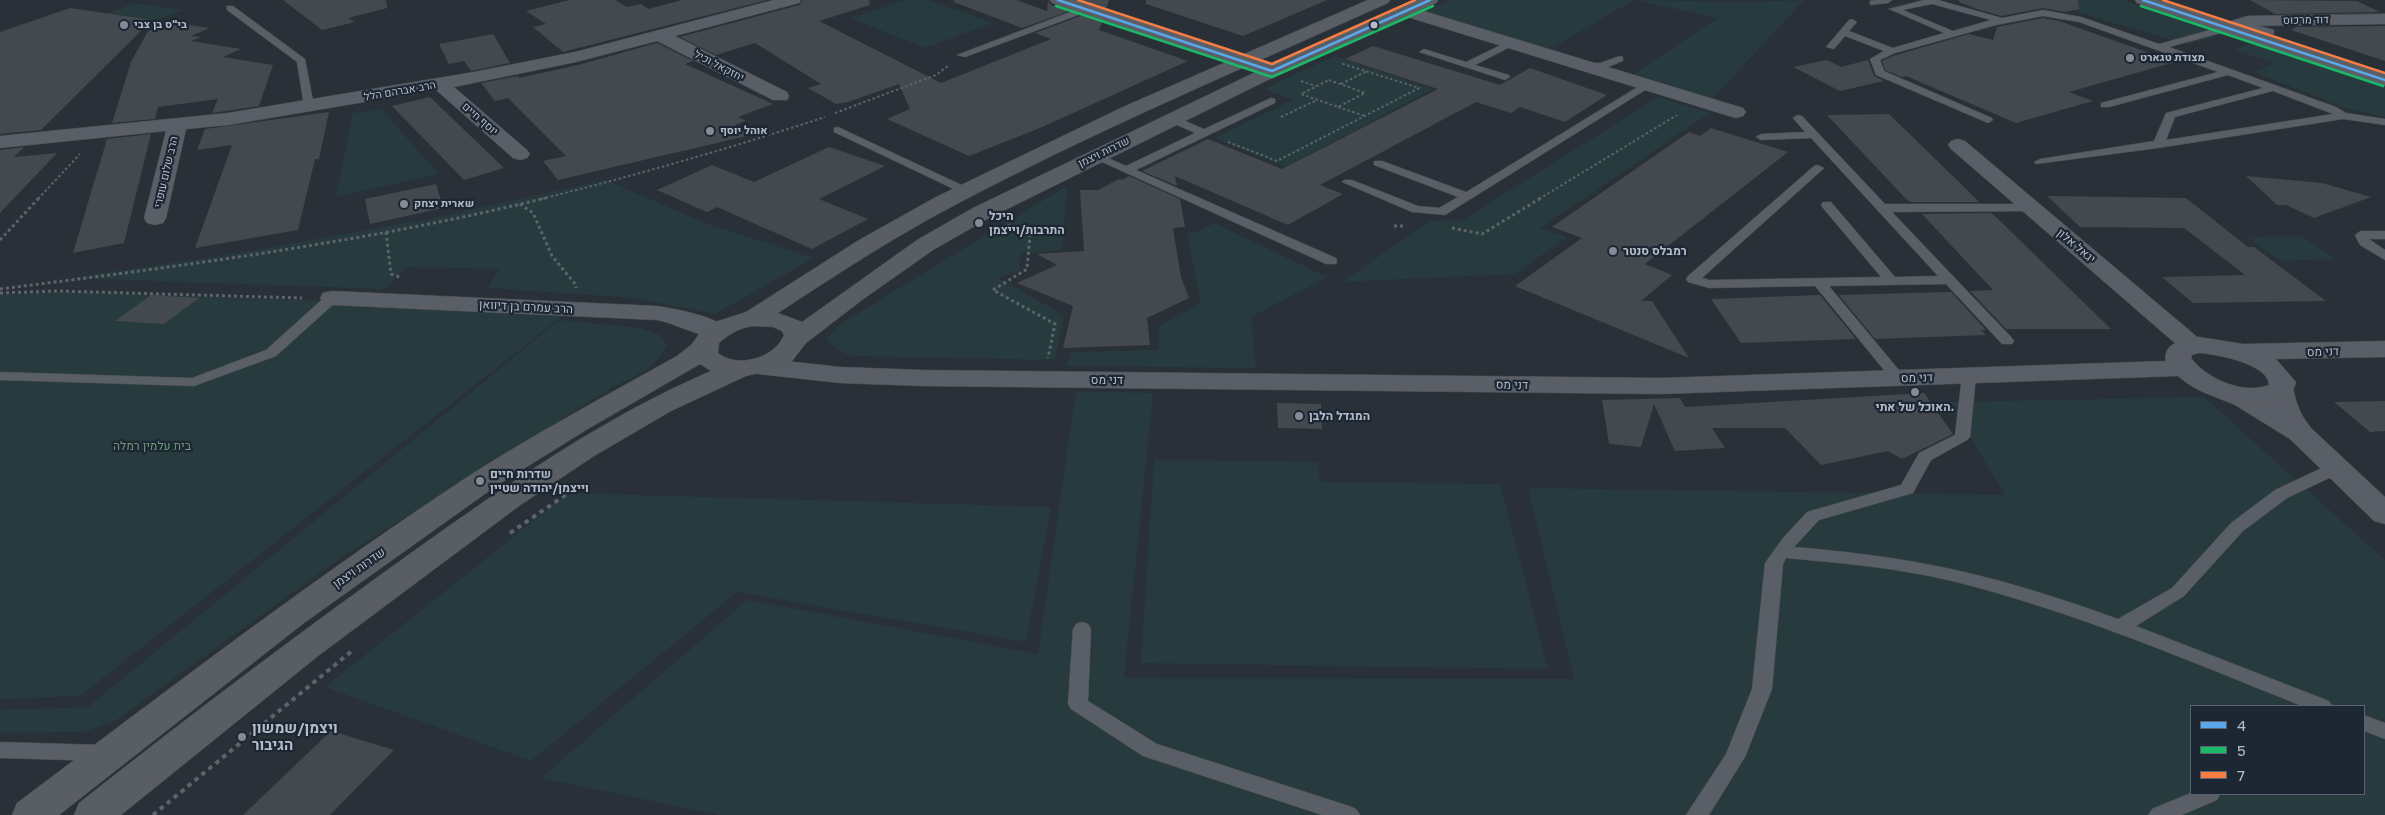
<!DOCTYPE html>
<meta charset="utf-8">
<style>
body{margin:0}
#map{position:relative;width:2385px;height:815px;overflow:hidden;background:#2a3038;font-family:"Golos Text",sans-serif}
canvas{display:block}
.legend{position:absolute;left:2190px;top:705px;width:175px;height:90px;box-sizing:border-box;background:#1d2633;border:1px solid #59626f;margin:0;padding:6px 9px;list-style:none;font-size:15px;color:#b4bcc9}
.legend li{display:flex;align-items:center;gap:10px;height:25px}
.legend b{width:25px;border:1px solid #59626f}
</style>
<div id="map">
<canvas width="2385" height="815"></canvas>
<ul class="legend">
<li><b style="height:6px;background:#5aa8eb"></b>4</li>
<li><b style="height:6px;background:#1ab867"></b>5</li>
<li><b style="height:6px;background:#f77d43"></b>7</li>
</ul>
</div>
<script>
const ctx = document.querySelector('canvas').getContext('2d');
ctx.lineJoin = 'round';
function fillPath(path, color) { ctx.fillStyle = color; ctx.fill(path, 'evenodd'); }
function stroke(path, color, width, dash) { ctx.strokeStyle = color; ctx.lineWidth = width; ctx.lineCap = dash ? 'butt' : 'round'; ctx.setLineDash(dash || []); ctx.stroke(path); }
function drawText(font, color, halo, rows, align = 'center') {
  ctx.font = font + ' "Golos Text",Heebo,sans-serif'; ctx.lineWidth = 4.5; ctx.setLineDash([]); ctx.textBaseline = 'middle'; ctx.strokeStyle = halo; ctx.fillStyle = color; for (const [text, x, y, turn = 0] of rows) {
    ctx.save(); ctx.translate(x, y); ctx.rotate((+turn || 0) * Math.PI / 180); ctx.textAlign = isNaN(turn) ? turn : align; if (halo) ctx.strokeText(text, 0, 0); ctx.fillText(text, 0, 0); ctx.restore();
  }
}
fillPath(new Path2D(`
 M905 0H929L993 23 925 48 850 18Z
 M1451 0H1634L1550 49 1423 12Z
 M1635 0 1745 2 1804 0 1713 98 1634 74 1718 18Z
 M2046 0H2123L2228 34 2188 44 2096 18Z
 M135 3 183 10 103 42 53 34Z
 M2254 43 2385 87V117L2342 107 2254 72 2275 63 2234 50Z
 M1334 56 1433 89 1286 167 1214 138 1293 100 1264 89Z
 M1658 97 1710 113 1540 228 1568 237 1514 274 1342 282 1430 221 1463 220Z
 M381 109 439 174 336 197 353 113Z
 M606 180 707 224 814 258 715 314 635 298 488 288 499 269 406 267 385 289 69 278 233 254 428 219Z
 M1067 186 1062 250 1021 254 1019 271 998 278 1064 315 1055 360 851 356 837 349 826 339 842 323Z
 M1214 223 1327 277 1251 317 1256 368 1067 366 1071 352 1158 350 1159 326 1201 303 1187 233H1196Z
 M2302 236 2336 259 2280 261 2247 237Z
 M77 292 570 310 80 696 0 699V295Z
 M559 320 641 328 660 335 667 344C655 371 636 375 611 388L339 559 115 721 84 732 0 733V710L88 707Z
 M1076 391 1153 393 1124 678 1574 679 1528 488 2005 495 1949 402 2204 397 2385 560V815H719L541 778 747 600 1038 654ZM2191 706H2364V794H2191Z
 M1154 460 1318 462 1320 482 1500 484 1548 669 1141 663Z
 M568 493 1051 507 1026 642 737 592 531 761 325 687Z`), '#273a3e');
fillPath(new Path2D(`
 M283 0H386L387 8 348 18 355 22 322 30Z
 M570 0H615L627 7 641 4 648 9 682 0H767L563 52 533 27 546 24 526 11Z
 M803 0H869L870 5 819 21 941 83 1051 39 1035 33 1083 15 1102 22 1099 30 1188 61 1040 128 969 156 887 119 910 109 899 84 848 102 836 104 808 88 821 84 755 43 716 55 680 37 799 5Z
 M954 0H1016L1047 11 1048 1 1051 5 1069 11 1022 28 954 2Z
 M1080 0H1109L1106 9Z
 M1146 0H1327L1243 36 1146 4Z
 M1959 0H2078L2079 9 2065 12 2043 8 2002 16 1977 9 1959 2Z
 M2250 0 2357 1 2380 12 2275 14Z
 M70 8 152 20 41 130 0 134V32Z
 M2043 18 2059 21 2175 62 2069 92 2093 101 2016 123 1906 76 1902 77 1885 70 1882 61 1896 55 1969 34 1993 40 1997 27Z
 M154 20 210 28 191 36 201 37 191 41 241 49 223 57 273 65 259 106 212 113 218 99 158 107 155 119 112 123 131 62Z
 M2385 26V61L2291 30 2296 27Z
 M493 34 510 63 471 71 464 61 449 64 439 44Z
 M657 43 693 61 685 64 773 104 738 117 746 121 735 125 751 135 558 180 543 161 566 156 508 98 495 101 481 83 518 76 519 78 578 65Z
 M1373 46 1500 85 1530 68 1607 95 1565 122 1520 107 1511 113 1476 102 1320 185 1343 194 1288 225 1175 176 1177 186 1142 171 1208 139 1282 169 1438 89 1345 59Z
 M1827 60 1841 67 1868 60 1874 76 1884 81 1840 91 1793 67Z
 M430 97 504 168 464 180 392 106Z
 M329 112 319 159H315L298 230 195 248 232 145 197 150 205 129Z
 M1889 114 1960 183 1979 202H1911L1907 200 1827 115Z
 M1711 128 1788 152 1645 264 1672 275 1641 301H1652L1689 358 1515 286 1582 238 1552 227 1689 132 1700 136Z
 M151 134 124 243 73 253 107 139Z
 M24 147 14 157 57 153 0 213V150Z
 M829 147 885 166 819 199 868 219 812 249 717 207 707 212 657 190 712 165 754 182Z
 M1129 176 1180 199 1185 227 1173 228 1181 277 1189 298 1147 318 1150 345 1063 348 1073 306 1017 283 1057 265 1037 254 1084 251 1080 190H1098L1119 179 1122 180Z
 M2246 176 2322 183 2371 197 2314 218 2286 205H2277Z
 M436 184 443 208 370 224 365 199Z
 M2047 196 2186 198 2248 247H2254L2326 301 2193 303 2162 277 2245 275 2184 228 2080 227Z
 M1991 213 1995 216 2111 329H2006L1970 291 1993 290 1922 214Z
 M1951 292 1986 330H1981L1986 335 1875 339 1839 295Z
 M151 295 199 298 164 324 115 321Z
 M1820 295 1856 339 1741 343 1711 299Z
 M1924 393 1953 434 1902 459 1888 451 1821 465 1785 428H1712L1725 448 1675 451 1654 404 1641 447 1609 444 1602 400 1680 398 1685 407Z
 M2385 401V431L2370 432 2334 402Z
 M1277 403 1321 404 1322 429 1278 428Z
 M331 731 394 750 330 815H243Z`), '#444950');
const service = new Path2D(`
 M1875 0H1892L1888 3 1870 5V1Z
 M1924 0H1938L2002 18 2043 10 2081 17 2159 44 2228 25 2241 26 2245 22 2274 30V34L2228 31 2169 47 2336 107 2346 113 2385 119V125L2343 119 2158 148 2036 164 2034 162 2040 159 2154 141 2166 113 2263 88 2228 75 2109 107H2101V103L2218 72 2079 22 2043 16 1996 25 1895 53 1880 60 1884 71 1992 118 1993 120 1988 123 1876 75 1870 59 1884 51 1845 36 1834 49 1826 47 1849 20 1852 19 1857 22 1849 31 1893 48 1944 33 1889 9ZM1932 4 1991 20 1953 31 1903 10ZM2273 91 2333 114 2166 140 2175 117Z
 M227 6H233L305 59 314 106 313 108 309 109 304 106 297 62 227 10Z
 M1086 6 1091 9 1089 11 965 57 957 55Z
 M1511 40 1516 43 1514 45 1475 65 1509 75 1510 77 1505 80 1419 52 1424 49 1466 62Z
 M1620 56 1623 57V61C1611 66 1591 75 1580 66L1585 63H1600Z
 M1646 82 1650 83V87L1445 215 1412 212 1342 182 1344 180H1352L1418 206 1439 208 1458 197 1374 165V161H1382L1466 192Z
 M1271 98 1275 99V103L1136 170 1336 258 1337 261 1336 264H1326L1089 156 1095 153 1099 154 1126 166 1195 133 1168 121V117H1176L1204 129Z
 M1798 115 1802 116 1885 204H2035L2037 207 2035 210 2031 211 1892 212 2012 338 2014 341 2012 344H2002L1946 284 1829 286 1903 375 1905 378 1898 382 1893 381 1815 286 1709 288 1688 282 1686 279 1688 276 1814 166 1818 165 1824 168 1822 170 1702 278 1710 280 1881 277 1823 208 1821 205 1823 202H1831L1895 277 1938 276 1811 138 1761 140 1756 137 1761 134 1805 132 1793 118Z
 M838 127 970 189 972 191 966 195 962 193 834 132V128Z
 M2361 231H2385V239H2369L2385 250V260L2360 245 2355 235Z
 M332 294 337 295 339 298 337 301 276 356 194 386 0 380V372L192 378 266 350 327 295Z
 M1969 372 1976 376 1970 437 1967 440 1931 460 1913 493 1819 520 1794 547C1840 551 1886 556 1931 565 1995 577 2057 597 2118 619L2172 588 2231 523 2275 490 2330 464H2342L2344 468 2342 472 2287 498 2243 531 2184 596 2136 626 2329 701 2332 706H2302C2187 660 2073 611 1952 581 1898 568 1842 563 1786 558L1783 564 1772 689 1745 757 1709 815H1686L1726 754 1752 689 1765 563 1783 538 1807 512 1901 485 1919 453 1955 435 1962 376Z
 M1082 622 1088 624 1091 629 1088 701 1157 744 1349 806 1356 809 1360 815H1322L1143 756 1071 709 1068 704 1073 629 1076 624Z
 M2364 715 2385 723V739L2364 731Z
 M0 742 103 745 110 747 113 753 110 759 103 761 0 758Z
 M2191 793 2220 794 2217 800 2182 815H2148L2152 809Z`);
const minor = new Path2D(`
 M774 0H801L799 3 675 36 787 92 789 96 787 100H773L657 41 576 62 454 87 527 150 530 154 527 158 520 160 513 158 436 90 228 125 186 129 166 218 163 223 155 225 147 223 144 218 166 131 0 148V136L228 113 474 72 575 52Z
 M1407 6 1743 108 1746 112 1743 116 1736 118 1729 116 1401 15 1399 11 1401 7Z
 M2385 14V24L2249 26 2228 33 2222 32 2219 28 2222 24 2247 16Z
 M1958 139 1965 141 2202 341 2206 346 2202 351 2193 354 2184 351 1951 149 1948 145 1951 141Z
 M332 291 657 306C675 309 718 316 729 331L725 336C705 341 678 324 657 320L332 305 323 303 320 298 323 293Z
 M2223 382 2255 393 2269 402 2267 390 2271 384 2281 382 2291 384C2295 391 2294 396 2297 403 2300 413 2305 420 2311 428L2385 497V524L2374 521 2290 439 2235 405 2213 396 2209 390 2213 384Z`);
const tertiary = new Path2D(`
 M1050 0H1074L1278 67 1281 71 1278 75H1266L1052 3Z
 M2135 0H2159L2385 74V86L2137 3Z
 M2199 337 2243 344 2385 341V357L2276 359 2296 382C2288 417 2224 403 2201 391 2192 387 2185 382 2178 376L1661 394 923 386 840 383 758 374 749 372 745 366 749 360 758 358 840 367 923 370 1661 378 2166 361C2162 342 2185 340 2199 337ZM2199 353C2216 354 2269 364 2269 385 2243 395 2207 379 2191 358L2192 355Z`);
const secondary = new Path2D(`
 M1368 0H1390L1388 3C1242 69 1094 131 953 206 892 238 836 275 778 313L802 322 917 240 973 208 1266 67 1416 0H1438L1436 3 1278 75 989 218 933 250 862 300 806 343 792 361 777 369 746 376 671 411 594 456 519 506 318 656 121 815H74L79 803C190 715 303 630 418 548 511 482 606 416 711 371L700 364 586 430 496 486 304 623 59 815H12L17 803C168 690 317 575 475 472 540 431 609 394 677 356L692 344 701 331 712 323 746 312 859 240 936 197 1123 107ZM753 326 773 327 782 331 784 335C775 358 738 369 718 353L719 343C729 334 739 328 753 326Z`);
stroke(service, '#484c53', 1);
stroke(minor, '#484c53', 1);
stroke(tertiary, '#484c53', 1);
stroke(secondary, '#484c53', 1);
stroke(new Path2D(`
 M1329 80 1365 93 1338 107 1301 94Z
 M1301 81 1316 86
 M1341 84 1367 71
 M1338 107 1365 116
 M835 113 936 75 949 65
 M1281 117 1317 100
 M1228 142 1277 161 1419 88 1340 63
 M38 199 80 154
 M541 199C637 175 731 148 825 117
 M1539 199 1677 115`), '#5d636a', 2, [2.5, 2.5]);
stroke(new Path2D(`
 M520 204 533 213 552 256 576 285V288
 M1007 225 1030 235 1027 269 993 290 1055 324 1048 358
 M1394 226H1406
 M1452 228 1482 234 1541 198
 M386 232 391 274 402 278
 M0 240 39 198
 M0 289C183 266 367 242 546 198
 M0 293 58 291 302 298`), '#5d636a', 3, [3, 3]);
stroke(new Path2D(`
 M510 533 567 494
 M153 815 353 650`), '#5d636a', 4, [4.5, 4.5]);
fillPath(service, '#5a5e66');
fillPath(minor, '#5a5e66');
fillPath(tertiary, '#5a5e66');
fillPath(secondary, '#595d64');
stroke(new Path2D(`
 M1058 0 1272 71
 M2143 0 2385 80
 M1272 71 1430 0`), '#5aa8eb', 2.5);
stroke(new Path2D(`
 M1056 6 1272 77 1433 6
 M2141 6 2383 86`), '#1ab867', 2.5);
stroke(new Path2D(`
 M1078 0 1272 64 1415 0
 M2163 0 2385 73`), '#f77d43', 2.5);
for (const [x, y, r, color] of [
 [124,25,5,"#848b96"],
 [1374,25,4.5,"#b4bcc9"],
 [2130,58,5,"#848b96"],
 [710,131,5,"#848b96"],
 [404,204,5,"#848b96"],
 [979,223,5,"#848b96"],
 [1613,251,5,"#848b96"],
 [1915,392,5,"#848b96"],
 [1299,416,5,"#848b96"],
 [480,481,5,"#848b96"],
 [242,737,5,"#848b96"]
]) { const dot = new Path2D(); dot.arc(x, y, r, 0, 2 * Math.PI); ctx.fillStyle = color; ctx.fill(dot); stroke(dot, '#1d2633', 2); }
drawText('11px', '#b4bcc9', '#1d2633', [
 ["דוד מרכוס",2306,20,-1],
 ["יחזקאל וכיל",719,66,27],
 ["הרב אברהם הלל",400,91,-10],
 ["יוסף חיים",480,119,41],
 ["שדרות ויצמן",1104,152,-26],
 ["הרב שלום עופרי",166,172,-77]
]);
drawText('bold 11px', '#b4bcc9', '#1d2633', [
 ["בי\"ס בן צבי",134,25],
 ["מצודת טגארט",2140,58],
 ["אוהל יוסף",720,131],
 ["שארית יצחק",414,204]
], 'left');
drawText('bold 12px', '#b4bcc9', '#1d2633', [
 ["היכל",989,216],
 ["התרבות/וייצמן",989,230],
 ["רמבלס סנטר",1623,251],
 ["האוכל של אתי.",1915,407,"center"],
 ["המגדל הלבן",1309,416],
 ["שדרות חיים",490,474],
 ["וייצמן/יהודה שטיין",490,488]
], 'left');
drawText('12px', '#b4bcc9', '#1d2633', [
 ["יגאל אלון",2076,246,40],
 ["הרב עמרם בן דיוואן",526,307,3],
 ["דני מס",2323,352,-2],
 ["דני מס",1917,378,-2],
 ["דני מס",1107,380],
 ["דני מס",1512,385,1],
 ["שדרות ויצמן",359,568,-35]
]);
drawText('12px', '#6b9a76', '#1d2633', [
 ["בית עלמין רמלה",152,446]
]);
drawText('bold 15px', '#b4bcc9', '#1d2633', [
 ["ויצמן/שמשון",252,728],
 ["הגיבור",252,745]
], 'left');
</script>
